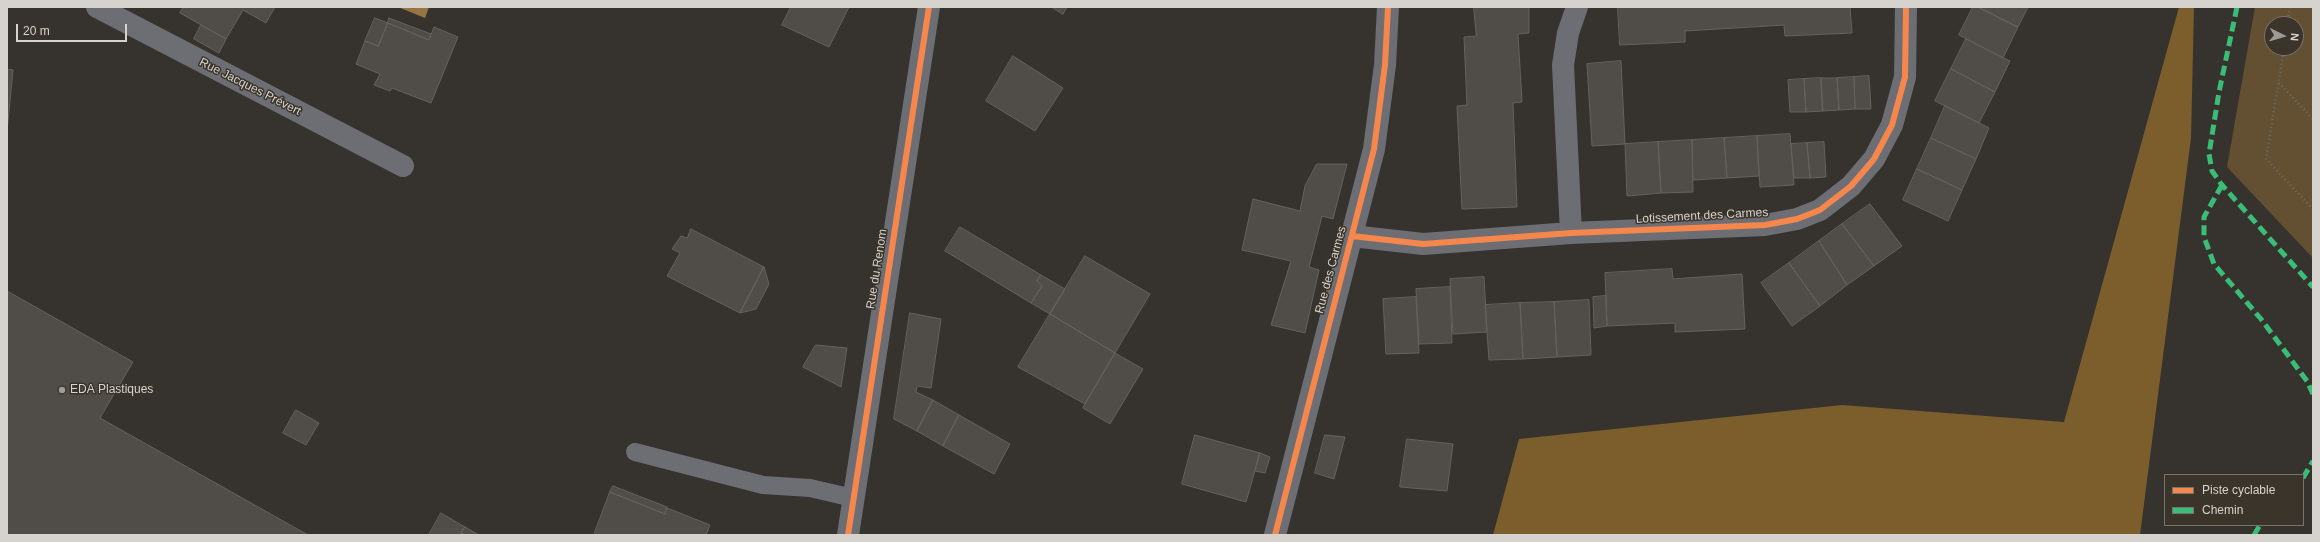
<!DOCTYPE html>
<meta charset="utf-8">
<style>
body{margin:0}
#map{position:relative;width:2320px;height:542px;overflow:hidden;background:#36332e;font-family:Helvetica,sans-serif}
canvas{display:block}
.frame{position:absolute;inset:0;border:8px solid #d6d2cd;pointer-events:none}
.legend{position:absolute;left:2164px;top:474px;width:140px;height:52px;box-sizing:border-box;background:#3a342b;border:1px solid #78736c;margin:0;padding:5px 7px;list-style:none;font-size:12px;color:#d6d2cd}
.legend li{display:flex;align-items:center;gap:8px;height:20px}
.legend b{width:20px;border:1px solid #78736c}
.north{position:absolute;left:2264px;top:16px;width:40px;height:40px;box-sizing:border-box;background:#3a342b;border:1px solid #78736c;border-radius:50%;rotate:95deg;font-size:11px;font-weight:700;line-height:16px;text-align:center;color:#d6d2cd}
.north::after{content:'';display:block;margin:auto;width:14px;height:18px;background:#9e9a95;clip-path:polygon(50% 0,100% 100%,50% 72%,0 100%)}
.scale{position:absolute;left:16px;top:24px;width:111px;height:18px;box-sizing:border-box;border:2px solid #d6d2cd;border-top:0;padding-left:5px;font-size:12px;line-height:14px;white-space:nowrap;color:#d6d2cd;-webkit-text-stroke:3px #3a342b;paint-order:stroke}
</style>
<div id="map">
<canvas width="2320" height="542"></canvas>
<div class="frame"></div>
<ul class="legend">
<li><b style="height:5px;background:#f5874c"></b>Piste cyclable</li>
<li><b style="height:5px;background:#3abd76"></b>Chemin</li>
</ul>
<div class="north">N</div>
<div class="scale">20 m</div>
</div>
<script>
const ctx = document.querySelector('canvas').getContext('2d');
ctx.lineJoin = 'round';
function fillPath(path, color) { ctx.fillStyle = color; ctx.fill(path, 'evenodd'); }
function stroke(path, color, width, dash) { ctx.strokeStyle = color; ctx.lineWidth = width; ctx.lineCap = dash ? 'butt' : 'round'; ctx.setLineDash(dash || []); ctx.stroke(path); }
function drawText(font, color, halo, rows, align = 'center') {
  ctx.font = font + ' Helvetica,sans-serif'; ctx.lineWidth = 3; ctx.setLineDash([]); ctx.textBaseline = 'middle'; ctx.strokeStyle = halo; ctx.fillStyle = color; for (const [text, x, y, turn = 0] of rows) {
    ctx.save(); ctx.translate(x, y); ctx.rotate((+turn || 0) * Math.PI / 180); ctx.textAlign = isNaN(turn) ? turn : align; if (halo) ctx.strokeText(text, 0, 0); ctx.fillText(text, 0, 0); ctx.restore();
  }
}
fillPath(new Path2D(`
 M2255 7H2313V258L2227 167ZM2272 24H2296V48H2272Z`), '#635032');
fillPath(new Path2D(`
 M2179 7H2194L2191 138 2140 535H1493L1519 439 1842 405 2064 422Z`), '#7b5e2b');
fillPath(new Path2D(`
 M398 7H429L425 18Z`), '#957541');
const building = new Path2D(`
 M184 7H275L266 23 243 10 226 39 180 13Z
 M791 7H849L829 47 782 25Z
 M1052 7H1067L1063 14Z
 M1474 7H1529V33L1518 34 1522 102 1513 103 1517 207 1462 209 1457 106 1467 105 1464 37 1476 36Z
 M1618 7H1850L1852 33 1785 36 1784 25 1685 31V42L1620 45Z
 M1973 7H1978L2018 27 2003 58 1959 35Z
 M1978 7H2028L2018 27Z
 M375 18 388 23 378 46 365 41Z
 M389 18 431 34 429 40 388 23Z
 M388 23 429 40 434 27 458 37 431 103 392 88 390 91 374 85 380 74 356 64 365 41 378 46Z
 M201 25 226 39 219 53 194 39Z
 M1966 39 2010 61 1995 92 1951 69Z
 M1013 56 1063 88 1035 131 986 101Z
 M1621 61 1625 144 1592 146 1587 64Z
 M7 69 13 70 7 132Z
 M1951 69 1995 92 1979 123 1935 101Z
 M1869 76 1871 109H1855L1854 77Z
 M1854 77 1855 109 1839 110 1837 78Z
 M1821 78H1837L1839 110 1823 111Z
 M1821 78 1823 111 1806 112 1804 79Z
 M1804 79 1806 112H1790L1788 80Z
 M1945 106 1989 128 1976 159 1931 138Z
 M1790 134 1794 185 1760 187 1757 136Z
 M1757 136 1759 176 1727 178 1724 138Z
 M1724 138 1727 178 1693 180 1692 140Z
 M1931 138 1976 159 1962 190 1917 169Z
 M1692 140 1693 192 1661 193 1658 142Z
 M1658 142 1661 193 1627 196 1625 144Z
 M1824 142 1826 177 1810 178 1807 143Z
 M1807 143 1810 178H1794L1791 144Z
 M1317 164H1347L1333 219 1322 216 1309 267 1319 270 1305 333 1271 325 1291 261 1242 250 1253 199 1300 211 1305 186Z
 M1917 169 1962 190 1948 221 1903 200Z
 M1870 204 1902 246 1874 266 1842 224Z
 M1842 224 1874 266 1847 285 1819 241Z
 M960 227 1041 275 1037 281 1042 286 1031 303 945 251Z
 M691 229 764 267 740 313 667 276 680 253 672 249 681 236 687 238Z
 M1819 241 1847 285 1820 306 1789 263Z
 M1085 256 1150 294 1115 353 1050 314Z
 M1789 263 1820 306 1792 326 1761 283Z
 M764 267 769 284 756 309 740 313Z
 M1672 269 1673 279 1742 274 1745 329 1675 332V323L1607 326 1605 273Z
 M1041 275 1065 289 1050 314 1031 303 1042 286 1037 281Z
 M1484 277 1487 332 1453 334 1450 279Z
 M1450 287 1452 343 1419 344 1416 289Z
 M7 291 133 362 100 418 308 535H7Z
 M1606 296 1607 326 1594 328 1593 297Z
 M1416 297 1419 353 1386 354 1383 299Z
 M1589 300 1591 355 1557 357 1554 302Z
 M1554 302 1557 357 1523 359 1520 303Z
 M1520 303 1523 359 1489 360 1485 305Z
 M910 313 941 319 931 388 917 386 916 392 933 400 917 431 894 419Z
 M1050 314 1115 353 1085 404 1018 367Z
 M816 345 847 348 841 387 803 367Z
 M1115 353 1143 369 1110 424 1083 408Z
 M933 400 959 415 943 446 917 431Z
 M296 410 319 423 306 445 283 433Z
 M959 415 1010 444 994 474 943 446Z
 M1195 435 1260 453 1246 502 1182 484Z
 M1325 435 1345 437 1334 479 1315 473Z
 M1407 439 1453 444 1447 491 1400 487Z
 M1260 453 1270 457 1265 473 1255 471Z
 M613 486 667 507 665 514 610 492Z
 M610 492 665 514 667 508 710 525 706 535H594Z
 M441 513 465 527 461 533 465 535H429Z
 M465 527 479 535H465L461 533Z`);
fillPath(building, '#504d49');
stroke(building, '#65625e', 1);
stroke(new Path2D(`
 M2287 24 2290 7
 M2284 48 2266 159 2313 209
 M2279 83 2313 119`), '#6b6a6b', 2.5, [1, 3]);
stroke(new Path2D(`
 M635 452 763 485 810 488 853 498`), '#6d6e74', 18);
stroke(new Path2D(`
 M97 7 403 166
 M1571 233 1563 65 1568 33 1577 7
 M1352 236 1423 244 1571 233 1765 225 1797 219 1820 210 1851 186 1874 159 1892 125 1905 77 1906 7
 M848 535 929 7
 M1275 535 1374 149 1385 65 1388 7`), '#6d6e74', 22);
stroke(new Path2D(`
 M2237 7 2219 92 2209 154 2212 171 2222 185 2313 287
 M2222 185 2204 217V237L2214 264 2261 319 2307 381 2313 394
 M2303 478 2313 461
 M2254 535 2260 525`), '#3abd76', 5, [10, 5]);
stroke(new Path2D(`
 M1352 236 1423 244 1571 233 1765 225 1797 219 1820 210 1851 186 1874 159 1892 125 1905 77 1906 7
 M848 535 929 7
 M1275 535 1374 149 1385 65 1388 7`), '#f5874c', 6);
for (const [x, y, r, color] of [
 [62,390,4,"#9e9a95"]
]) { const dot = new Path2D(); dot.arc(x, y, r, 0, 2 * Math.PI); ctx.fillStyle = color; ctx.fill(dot); stroke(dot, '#3a342b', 1.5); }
drawText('12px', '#d6d2cd', '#3a342b', [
 ["Rue Jacques Prévert",250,87,27],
 ["Lotissement des Carmes",1702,216,-3],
 ["Rue du Renom",877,269,-81],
 ["Rue des Carmes",1331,270,-75]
]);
drawText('12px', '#d6d2cd', '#3a342b', [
 ["EDA Plastiques",70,390]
], 'left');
</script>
